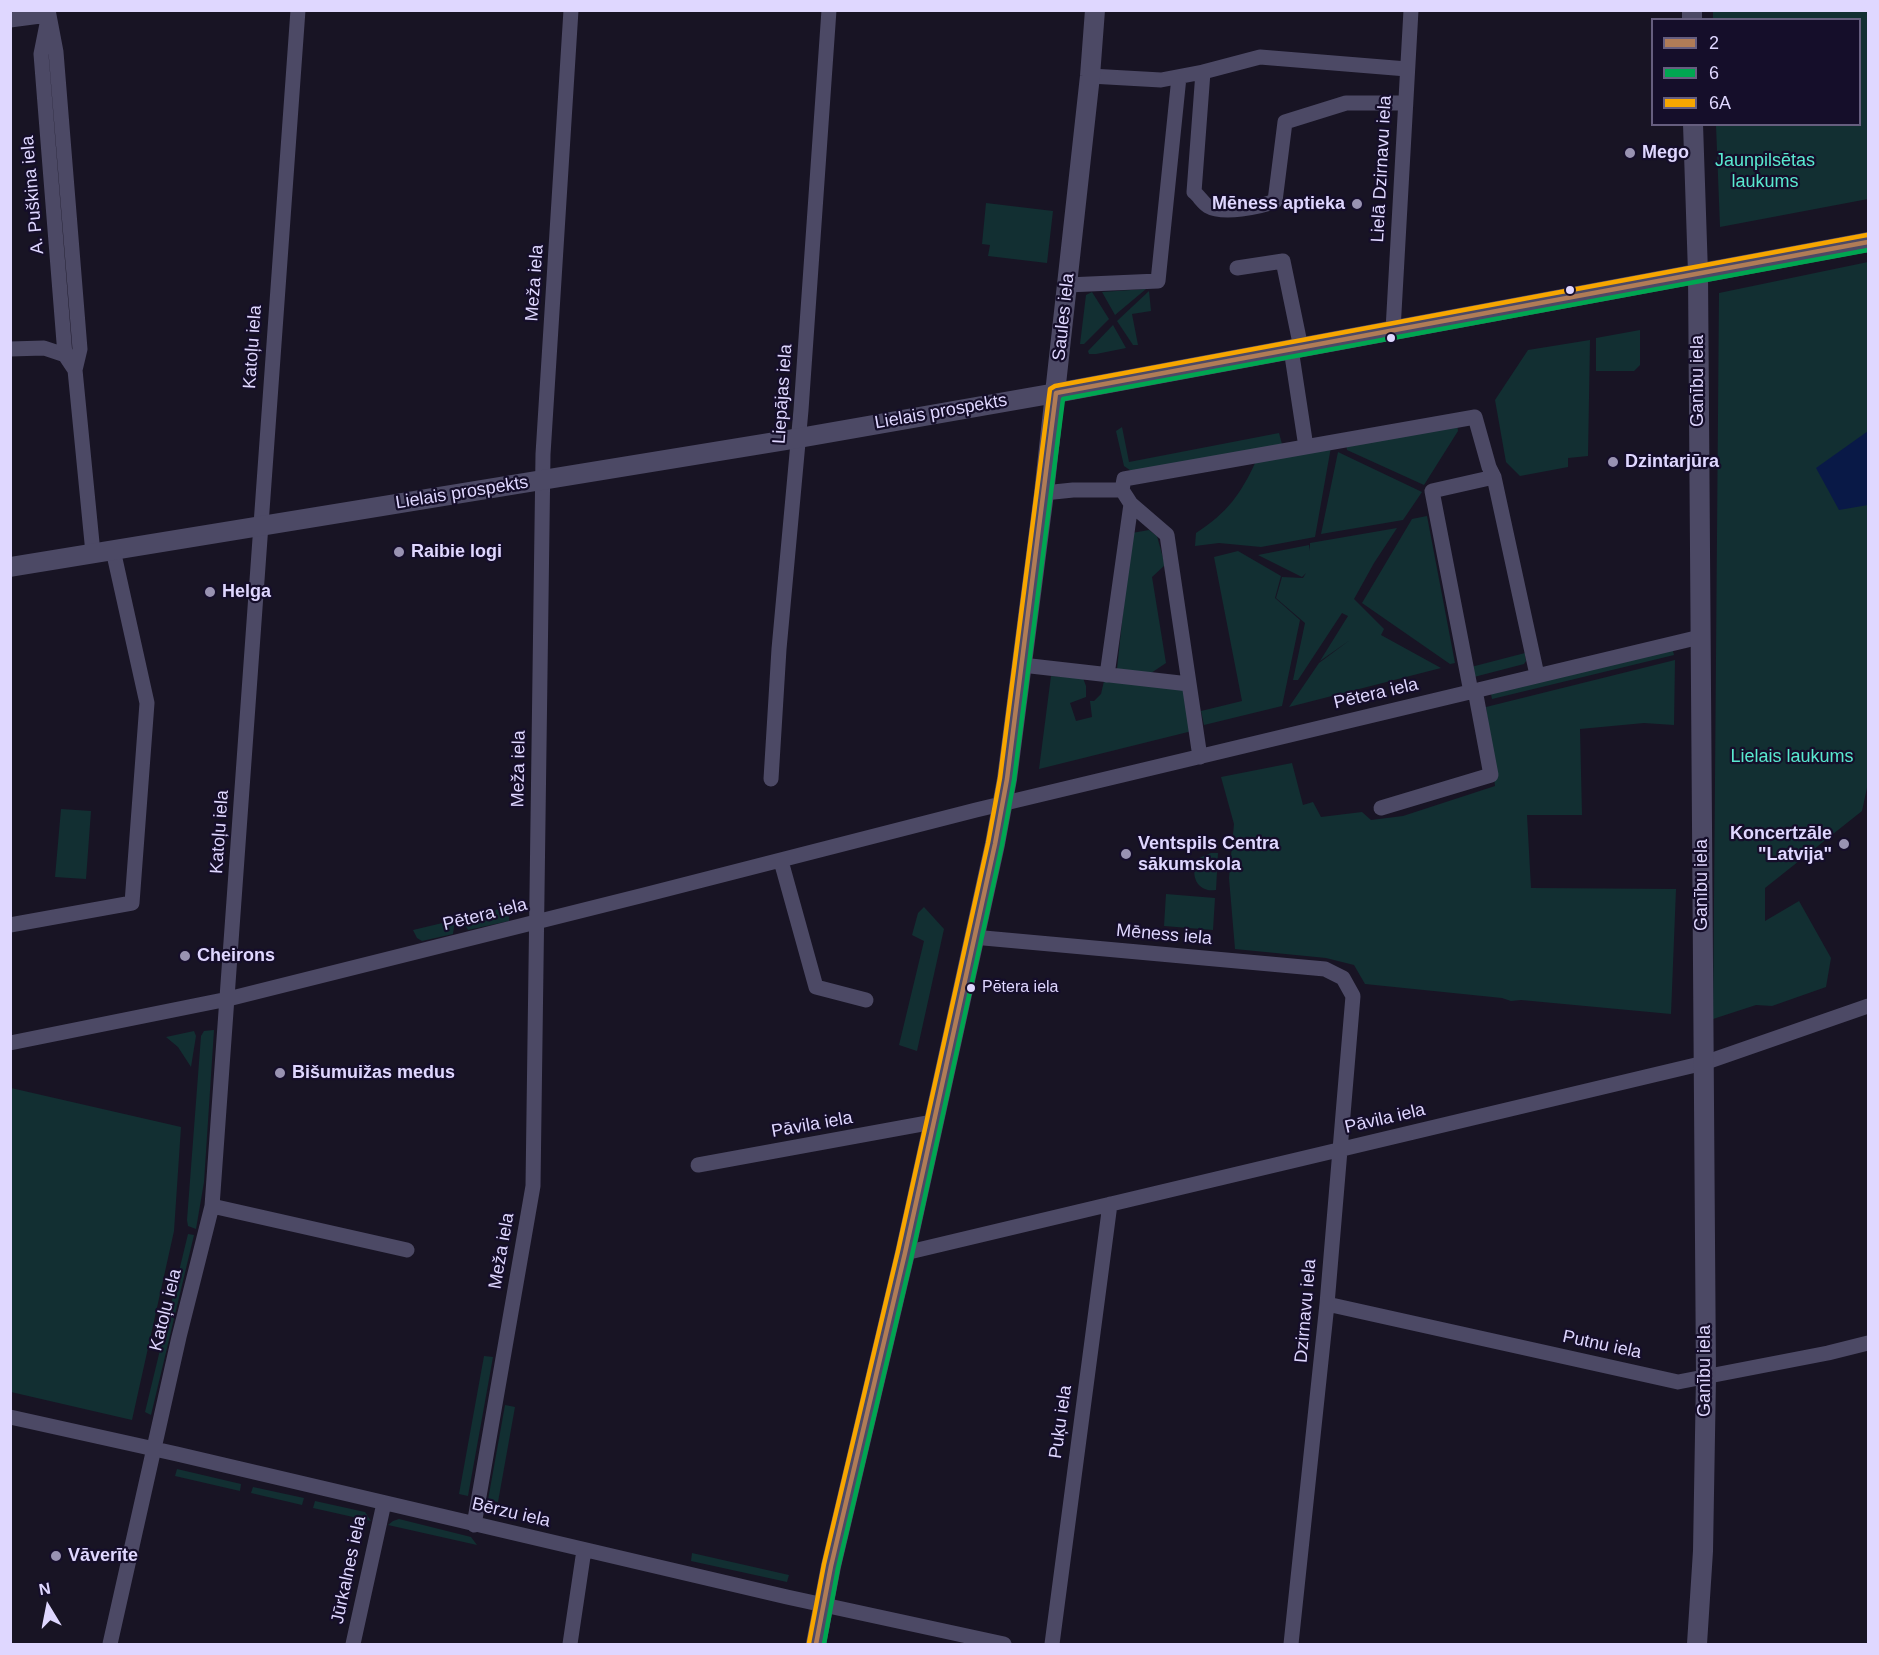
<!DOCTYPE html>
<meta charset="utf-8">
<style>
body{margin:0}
#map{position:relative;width:1879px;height:1655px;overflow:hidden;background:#181424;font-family:Arial,sans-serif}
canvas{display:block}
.frame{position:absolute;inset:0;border:12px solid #dfd7ff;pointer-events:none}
.legend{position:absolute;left:1651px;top:18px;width:210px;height:108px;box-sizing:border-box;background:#150e2a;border:2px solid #665e7f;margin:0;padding:8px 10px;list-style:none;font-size:18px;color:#dfd7ff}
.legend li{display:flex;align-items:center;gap:12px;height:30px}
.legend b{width:30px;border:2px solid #665e7f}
.north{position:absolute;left:18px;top:1577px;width:60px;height:60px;-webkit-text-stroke:4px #150e2a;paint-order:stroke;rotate:350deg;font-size:16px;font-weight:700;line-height:24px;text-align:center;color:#dfd7ff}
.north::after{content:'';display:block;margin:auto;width:21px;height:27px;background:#dfd7ff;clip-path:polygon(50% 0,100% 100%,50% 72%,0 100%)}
</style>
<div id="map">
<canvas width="1879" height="1655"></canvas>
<div class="frame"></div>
<ul class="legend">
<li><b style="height:8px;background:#b07c57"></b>2</li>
<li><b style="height:8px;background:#00a651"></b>6</li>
<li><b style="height:8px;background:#f7a600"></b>6A</li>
</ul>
<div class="north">N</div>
</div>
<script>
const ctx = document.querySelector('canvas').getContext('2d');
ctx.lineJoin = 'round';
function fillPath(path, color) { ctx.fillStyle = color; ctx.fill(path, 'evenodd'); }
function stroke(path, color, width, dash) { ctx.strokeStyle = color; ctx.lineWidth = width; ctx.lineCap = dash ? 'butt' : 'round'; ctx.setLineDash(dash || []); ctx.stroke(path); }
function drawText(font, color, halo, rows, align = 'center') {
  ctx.font = font + ' Arial,sans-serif'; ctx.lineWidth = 4.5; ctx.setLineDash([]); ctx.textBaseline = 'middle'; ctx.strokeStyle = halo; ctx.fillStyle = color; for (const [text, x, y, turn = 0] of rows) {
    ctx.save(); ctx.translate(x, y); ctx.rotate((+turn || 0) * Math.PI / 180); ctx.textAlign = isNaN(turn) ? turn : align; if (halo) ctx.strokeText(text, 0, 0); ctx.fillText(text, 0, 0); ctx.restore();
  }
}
fillPath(new Path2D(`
 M1713 11H1868V199L1720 227 1716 125 1860 124V20L1713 19Z
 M986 203 1053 211 1047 263 988 256 990 245 982 244Z
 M1868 262V783L1862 811 1765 888V921L1799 901 1831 958 1826 987 1772 1006 1756 1005 1713 1019 1719 293Z
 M1146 289 1115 315 1102 292Z
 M1149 291 1151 311 1132 314 1138 345H1133L1117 321Z
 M1092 292 1109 319 1084 344H1080L1086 295Z
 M1113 325 1126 348 1096 354H1089L1088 351Z
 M1640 330V365L1634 371H1596V338Z
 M1590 340 1588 456 1568 458V467L1520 476 1506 462 1495 400 1528 350Z
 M1457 424 1458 431 1424 485 1347 450 1346 444Z
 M1122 427 1129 462 1279 433 1282 444 1137 475 1124 466 1116 431Z
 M1331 447 1315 537 1261 547 1219 543 1195 546 1196 533C1227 513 1241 494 1256 461Z
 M1338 452 1422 492 1403 520 1321 534Z
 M1427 516 1455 663 1450 664 1362 603 1412 519Z
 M1397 528 1374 563 1354 599 1384 629 1381 635 1441 668 1289 707 1319 663 1350 640 1320 661 1348 616 1342 613 1298 680H1293L1305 623 1276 598 1282 577 1303 578 1306 573 1302 577 1258 555 1309 545 1310 551V543Z
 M1149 530 1157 536 1165 565 1152 577 1166 663 1151 673 1117 669 1131 537 1132 533Z
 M1238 551 1281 576 1275 598 1300 620 1282 706 1204 725 1201 711 1242 701 1214 557Z
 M1672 647 1674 655 1492 699 1491 694Z
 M1525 653 1526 661 1524 664 1474 677 1471 667Z
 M1675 660 1674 725 1644 723 1580 729 1582 815H1527L1531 888 1676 889 1671 1014 1521 1000 1511 1001 1502 998 1365 984 1354 965 1326 958 1235 949 1229 878 1234 824 1221 777 1292 763 1303 805 1313 802 1321 817 1362 812 1371 820 1403 816 1495 786 1486 707Z
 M1051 676 1083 678 1086 686V697L1070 703 1076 721 1092 717 1090 701H1094L1101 694 1104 681 1186 690 1192 731 1039 769Z
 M61 809 91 811 86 879 55 877Z
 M1211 853H1218L1216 890C1212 890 1209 891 1205 889 1192 884 1192 867 1199 858Z
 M1166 894 1215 898 1213 930 1164 926Z
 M507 907 509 909V921L468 930 462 919Z
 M924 907 944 929 917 1051 899 1045 924 941 912 935 918 913Z
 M455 920 453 934 422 941 417 938 413 930Z
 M214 1030 204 1182 196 1229 188 1226 187 1220 201 1036 204 1031Z
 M194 1031 196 1036 191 1067 178 1047 166 1037Z
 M11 1088 181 1127 174 1231 132 1420 11 1392Z
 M188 1234 194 1235 151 1415 145 1412Z
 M484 1356 493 1357 468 1496 459 1494Z
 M505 1405 515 1407 498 1502 488 1500Z
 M177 1469 241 1484 240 1491 175 1476Z
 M253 1487 304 1498 302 1505 251 1493Z
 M315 1501 365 1512 371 1521 313 1508Z
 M399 1519 471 1537 477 1545 388 1525 393 1521Z
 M692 1553 789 1575 787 1582 691 1561Z`), '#122f32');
fillPath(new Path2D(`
 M1868 431V505L1839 510 1816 468Z`), '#091947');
stroke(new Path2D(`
 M48 10 56 52 80 349 75 370 93 553
 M10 20 48 15
 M47 24 41 54 65 355 75 370
 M1090 76 1161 80 1203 72
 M1405 103H1346L1285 122 1275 201C1260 207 1223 215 1208 206 1203 203 1199 196 1194 192L1203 72 1260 57 1407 69
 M1237 268 1283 261 1301 348
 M1067 285 1158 281 1179 77
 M1393 330 1411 10
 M10 349 44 348 65 355
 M1291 349 1306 447
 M1122 490 1131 504 1167 535 1200 757
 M1044 493 1073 490H1122L1124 479 1475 417 1489 467 1494 477 1537 675
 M1022 665 1189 684
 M1107 675 1131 504
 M1471 692 1432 491 1494 477
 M771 779 779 649 801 410 829 10
 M1381 808 1491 775 1475 690
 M781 861 816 987 866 1000
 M10 925 132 903 147 703 113 550
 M973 937 1325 969 1343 978 1353 996 1327 1304 1291 1644
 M10 1043 228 999 644 895 976 810 1700 637
 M698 1165 933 1122
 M212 1206 407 1250
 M905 1253 1704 1063 1868 1006
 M1327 1304 1678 1382 1828 1353 1868 1343
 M10 1417 177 1454 787 1597 1004 1644
 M474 1525 533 1186 543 454 571 10
 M110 1644 179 1337 212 1206 298 10
 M353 1644 384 1503
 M570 1644 584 1550
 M1052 1644 1110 1204`), '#4c4965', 15);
stroke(new Path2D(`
 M1692 10V20
 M1693 124 1698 273 1706 1377 1703 1551 1697 1644
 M10 567 799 438 1056 393 1868 242
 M816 1644 831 1566 905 1253 995 844 1007 779 1044 493 1090 76 1095 10`), '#4c4965', 20);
stroke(new Path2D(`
 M816 1644 831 1566 905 1253 995 844 1007 779 1056 393 1868 242`), '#b07c57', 4.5);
stroke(new Path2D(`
 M824 1644 838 1568 912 1255 1002 845 1014 780 1063 399 1868 250`), '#00a651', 4.5);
stroke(new Path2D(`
 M809 1643 824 1564 898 1251 988 843 1000 778 1050 389 1055 386 1867 235`), '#f7a600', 4.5);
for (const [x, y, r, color] of [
 [1630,153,6,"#9993b2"],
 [1357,204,6,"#9993b2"],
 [1570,290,5,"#dfd7ff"],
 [1391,338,5,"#dfd7ff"],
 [1613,462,6,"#9993b2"],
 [399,552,6,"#9993b2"],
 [210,592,6,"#9993b2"],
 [1844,844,6,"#9993b2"],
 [1126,854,6,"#9993b2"],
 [185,956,6,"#9993b2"],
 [971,988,5,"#dfd7ff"],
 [280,1073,6,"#9993b2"],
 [56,1556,6,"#9993b2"]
]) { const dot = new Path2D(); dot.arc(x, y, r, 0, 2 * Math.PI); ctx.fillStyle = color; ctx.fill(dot); stroke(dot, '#150e2a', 2); }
drawText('16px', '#dfd7ff', '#150e2a', [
 ["Pētera iela",982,988]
], 'left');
drawText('bold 18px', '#dfd7ff', '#150e2a', [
 ["Mego",1642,153],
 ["Mēness aptieka",1345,204,"right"],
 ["Dzintarjūra",1625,462],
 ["Raibie logi",411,552],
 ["Helga",222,592],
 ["Koncertzāle",1832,834,"right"],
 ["\"Latvija\"",1832,855,"right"],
 ["Ventspils Centra",1138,844],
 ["sākumskola",1138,865],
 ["Cheirons",197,956],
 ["Bišumuižas medus",292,1073],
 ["Vāverīte",68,1556]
], 'left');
drawText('18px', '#59e9d0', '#150e2a', [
 ["Jaunpilsētas",1765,161],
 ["laukums",1765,182],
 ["Lielais laukums",1792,757]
]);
drawText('18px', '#dfd7ff', '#150e2a', [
 ["Lielā Dzirnavu iela",1382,169,-87],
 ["A. Puškina iela",33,195,-95],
 ["Meža iela",535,283,-86],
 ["Saules iela",1064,317,-84],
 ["Katoļu iela",253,347,-86],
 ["Ganību iela",1698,381,-90],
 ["Liepājas iela",783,394,-86],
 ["Lielais prospekts",941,412,-10],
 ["Lielais prospekts",462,493,-9],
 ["Pētera iela",1376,694,-13],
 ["Meža iela",519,769,-89],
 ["Katoļu iela",220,832,-86],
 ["Ganību iela",1702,885,-90],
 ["Pētera iela",485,915,-14],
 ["Mēness iela",1164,935,5],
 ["Pāvila iela",1385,1119,-13],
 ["Pāvila iela",812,1125,-10],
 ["Meža iela",502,1251,-80],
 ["Katoļu iela",166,1310,-76],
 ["Dzirnavu iela",1306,1311,-85],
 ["Putnu iela",1602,1345,12],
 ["Ganību iela",1705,1371,-90],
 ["Puķu iela",1061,1422,-82],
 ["Bērzu iela",511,1513,13],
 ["Jūrkalnes iela",349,1570,-78]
]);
</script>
